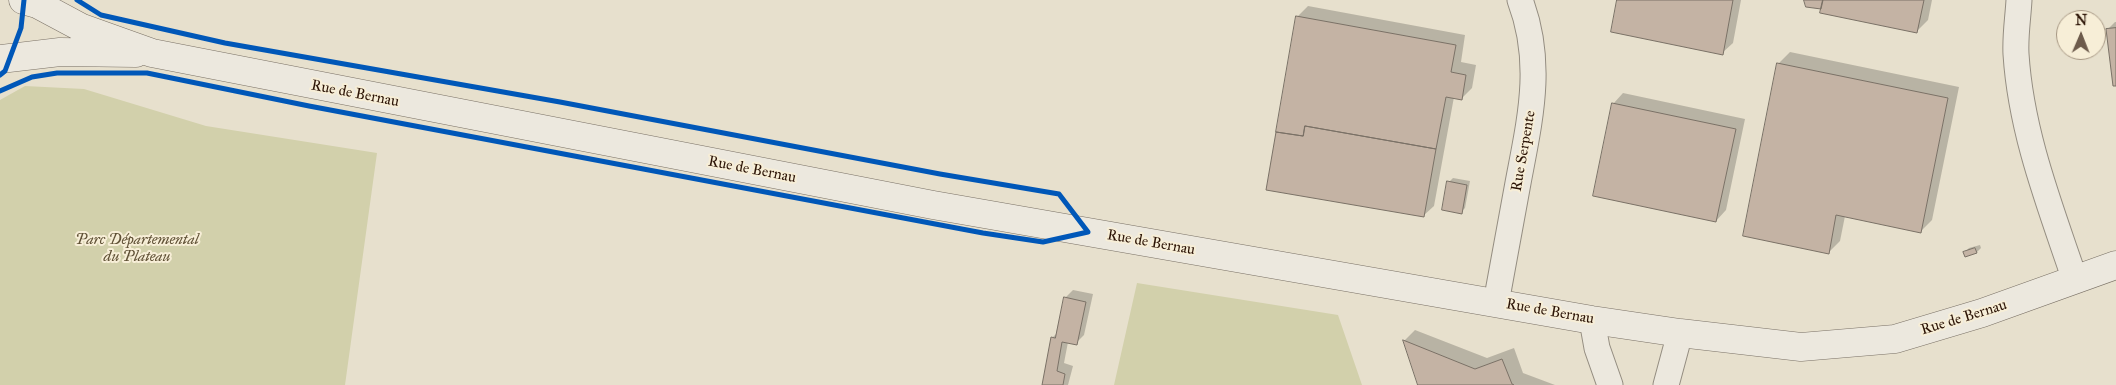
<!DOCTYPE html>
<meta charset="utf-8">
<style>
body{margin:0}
#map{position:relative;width:2116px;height:385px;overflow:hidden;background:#e7e0cd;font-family:"IM FELL Great Primer",serif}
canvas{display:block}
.north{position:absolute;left:2056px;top:10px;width:50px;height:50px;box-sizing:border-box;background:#f7eed7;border:1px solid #a69783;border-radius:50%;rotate:1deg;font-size:14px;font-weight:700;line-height:20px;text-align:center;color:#2c1406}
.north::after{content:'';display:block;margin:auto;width:18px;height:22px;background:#6d5b4c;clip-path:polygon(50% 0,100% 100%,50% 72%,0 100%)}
</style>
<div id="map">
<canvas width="2116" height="385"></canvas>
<div class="north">N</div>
</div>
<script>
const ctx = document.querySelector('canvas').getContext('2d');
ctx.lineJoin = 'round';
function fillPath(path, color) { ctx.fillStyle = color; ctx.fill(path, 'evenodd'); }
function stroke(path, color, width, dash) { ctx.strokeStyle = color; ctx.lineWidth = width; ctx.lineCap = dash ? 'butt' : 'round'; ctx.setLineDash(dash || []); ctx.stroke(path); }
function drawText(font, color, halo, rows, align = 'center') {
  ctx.font = font + ' "IM FELL Great Primer",serif'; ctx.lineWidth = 4; ctx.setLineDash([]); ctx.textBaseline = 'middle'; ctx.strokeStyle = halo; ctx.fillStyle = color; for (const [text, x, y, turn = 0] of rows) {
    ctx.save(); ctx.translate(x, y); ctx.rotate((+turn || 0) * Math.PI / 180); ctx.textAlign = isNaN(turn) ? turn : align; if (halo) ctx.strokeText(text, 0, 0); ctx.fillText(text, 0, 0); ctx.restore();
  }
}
fillPath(new Path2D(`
 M25 86 84 89 206 126 377 153 345 385H0V100Z
 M1137 283 1338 315 1362 385H1114Z`), '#d2d0ab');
fillPath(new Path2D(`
 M1619 0H1741L1733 43 1722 53Z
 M1805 0H1932L1928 20 1917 31 1823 8Z
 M1308 6 1465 35 1461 62 1476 65 1472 88 1461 99 1454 97 1434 206 1423 216 1297 17Z
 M2115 22H2116V84L2107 30Z
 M1790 52 1959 87 1932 220 1920 232 1845 216 1840 241 1829 252 1778 64Z
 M1623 93 1745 119 1726 210 1716 221 1613 104Z
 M1453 178 1470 181 1465 208 1461 212 1449 182Z
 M1980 245 1981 248 1977 252 1966 255 1965 252 1969 248Z
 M1073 290 1093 294 1084 335 1076 343 1068 342 1064 363 1073 366 1068 385H1043L1052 338 1058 332 1065 298Z
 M1415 330 1487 358 1514 348 1523 373 1555 385H1420L1404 341Z`), '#0003');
const building = new Path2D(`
 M1617 0H1733L1723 55 1611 32Z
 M1804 0H1823L1821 9 1806 7Z
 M1823 0H1924L1917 33 1820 13Z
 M1296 16 1456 45 1451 72 1466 75 1462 100 1446 97 1436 149 1305 126 1303 136 1276 132Z
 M2116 28V86H2113L2106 29Z
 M1777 63 1948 98 1921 233 1836 215 1829 254 1743 236Z
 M1612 103 1736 129 1716 222 1593 196Z
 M1305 126 1436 149 1424 217 1266 190 1276 132 1303 136Z
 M1447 181 1467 185 1462 214 1442 210Z
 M1975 248 1977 253 1965 257 1963 252Z
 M1064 297 1086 302 1077 345 1062 342 1057 371 1065 374 1063 385H1042L1051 337 1055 338Z
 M1403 340 1475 369 1502 359 1512 384 1514 385H1418Z`);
fillPath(building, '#c4b3a4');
stroke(building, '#7a7166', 1);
const street = new Path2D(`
 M2019 0C2018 18 2015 36 2016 54 2021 133 2050 206 2075 280
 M1496 303C1503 263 1511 223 1518 183 1530 119 1544 63 1520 0
 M1592 320 1597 348 1610 385
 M1666 385 1680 333`);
const secondary = new Path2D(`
 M23 0 37 4 82 28 152 53 933 205 1592 320 1680 333 1801 347 1895 339 1982 313 2116 265
 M0 59 60 52 136 53`);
stroke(street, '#948d81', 27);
stroke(secondary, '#7a7166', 29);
stroke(street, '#ece8de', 25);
stroke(secondary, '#ece8de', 28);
stroke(new Path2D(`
 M0 75 5 71 21 28 24 0
 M0 91 32 77 57 73H147L309 106 983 233 1043 242 1088 232 1059 194 940 174 560 102 225 43 101 15 77 0`), '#0057b8', 5);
drawText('15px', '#2c1406', '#f7eed7', [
 ["Rue de Bernau",355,94,11],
 ["Rue Serpente",1524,151,-80],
 ["Rue de Bernau",752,170,11],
 ["Rue de Bernau",1151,243,10],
 ["Rue de Bernau",1550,312,10],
 ["Rue de Bernau",1964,318,-17]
]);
drawText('italic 15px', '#605136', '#f7eed7', [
 ["Parc Départemental",137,240],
 ["du Plateau",137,257]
]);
</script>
